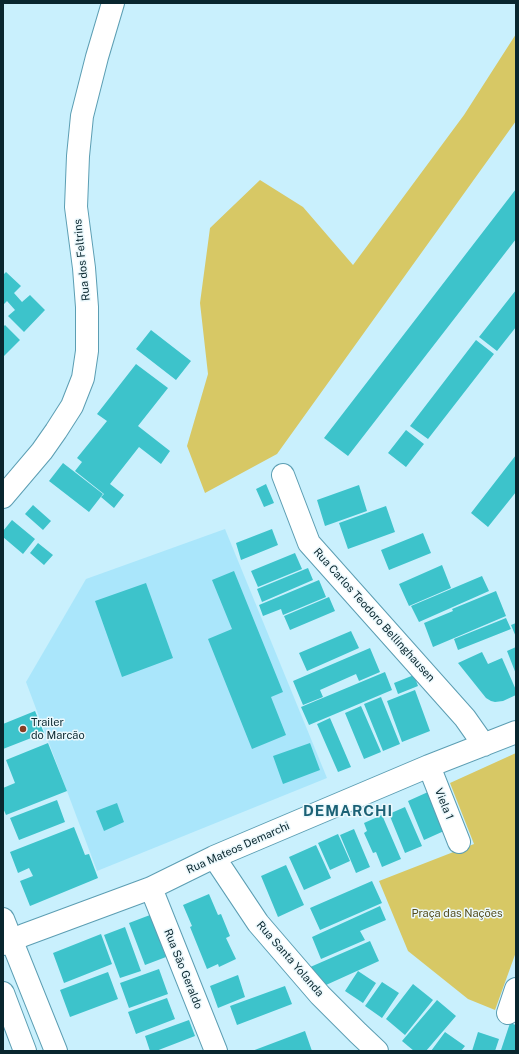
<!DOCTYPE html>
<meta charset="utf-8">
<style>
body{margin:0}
#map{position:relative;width:519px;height:1054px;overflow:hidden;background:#c9f0fd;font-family:"Public Sans",sans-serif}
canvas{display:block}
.frame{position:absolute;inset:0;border:4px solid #09262e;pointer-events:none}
</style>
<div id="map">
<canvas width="519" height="1054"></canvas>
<div class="frame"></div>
</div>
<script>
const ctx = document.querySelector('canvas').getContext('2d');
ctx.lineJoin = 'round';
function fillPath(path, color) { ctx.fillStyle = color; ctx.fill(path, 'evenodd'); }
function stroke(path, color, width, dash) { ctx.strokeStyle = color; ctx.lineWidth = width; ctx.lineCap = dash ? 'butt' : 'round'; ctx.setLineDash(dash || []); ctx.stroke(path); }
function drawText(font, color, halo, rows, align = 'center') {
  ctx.font = font + ' "Public Sans",sans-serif'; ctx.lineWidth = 3; ctx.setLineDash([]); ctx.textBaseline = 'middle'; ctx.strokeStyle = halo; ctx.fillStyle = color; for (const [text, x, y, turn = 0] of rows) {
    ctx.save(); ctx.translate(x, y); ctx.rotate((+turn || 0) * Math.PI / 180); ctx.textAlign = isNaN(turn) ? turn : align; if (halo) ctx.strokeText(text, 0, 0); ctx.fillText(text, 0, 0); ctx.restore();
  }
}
fillPath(new Path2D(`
 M225 529 327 778 97 871 26 682 86 579Z`), '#aae6fb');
fillPath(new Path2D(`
 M516 34V121L277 454 205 493 187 446 208 374 200 303 210 228 260 180 303 207 353 265 464 115Z
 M516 753V952L495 1010 468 999 408 951 379 881 474 844 450 783Z`), '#d7c865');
fillPath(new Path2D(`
 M516 189V239L348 456 324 438Z
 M6 272 21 286 14 293 22 302 30 295 45 310 24 332 8 316 15 310 7 301 3 305V275Z
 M516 290V327L497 351 479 337Z
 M5 325 20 340 3 357V327Z
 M151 330 191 361 176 380 136 349Z
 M476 340 494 354 428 439 410 426Z
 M136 364 168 388 138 426 170 451 161 464 139 447 110 484 124 495 114 508 101 497 104 494 75 471 82 462 77 458 107 421 97 414Z
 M406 430 424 444 406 467 388 453Z
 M516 455V492L488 527 471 513Z
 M63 463 103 494 89 512 49 481Z
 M266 484 274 503 264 507 256 489Z
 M359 485 367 511 325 526 317 500Z
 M33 505 51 521 43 530 25 514Z
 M386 506 395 532 348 549 339 523Z
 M12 520 35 539 23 554 3 537V531Z
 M272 529 278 545 241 560 236 543Z
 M423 533 431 553 389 570 381 550Z
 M38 543 53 555 44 565 30 553Z
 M295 553 302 569 258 587 251 571Z
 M442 565 451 588 409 606 399 584Z
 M308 568 313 580 262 602 257 589Z
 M234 571 283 692 271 697 286 735 252 749 208 639 232 629 212 580Z
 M482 576 489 591 419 622 411 606Z
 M319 580 326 597 283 615 281 609 263 616 259 605Z
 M146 583 173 658 122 677 95 601Z
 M496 591 506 616 433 647 424 623 453 611 452 609Z
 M329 597 335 611 290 630 284 616Z
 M506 618 511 629 458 650 454 639Z
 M516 623V637L511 625Z
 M351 631 359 648 307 671 299 653Z
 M516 647V674L507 651Z
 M370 648 380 672 359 681 356 674 320 690 323 697 303 705 293 681Z
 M482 652 488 664 502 658 516 690V695L503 701 495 702 491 701 486 698 458 663Z
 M385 672 392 690 309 725 301 707Z
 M414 675 418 686 398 694 394 683Z
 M415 690 430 731 402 742 387 701Z
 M381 697 400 744 383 751 364 704Z
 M361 706 381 752 364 759 345 713Z
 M35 711 44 733 3 749V724Z
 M330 718 351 767 338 772 317 724Z
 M48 743 67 791 6 815 3 808V788L15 783 6 760Z
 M310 743 320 770 283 784 273 756Z
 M428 792 444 831 424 840 408 801Z
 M57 800 65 822 19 840 10 818Z
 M117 803 124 822 104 831 96 811Z
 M405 807 422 846 405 853 389 814Z
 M382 815 401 859 382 867 376 852 373 853 364 833 367 831 364 823Z
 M74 827 85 855 89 854 98 878 30 906 20 881 33 876 29 868 18 873 10 852Z
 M354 829 370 867 356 873 340 835Z
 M338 834 350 861 330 870 318 843Z
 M316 845 331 878 304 890 289 857Z
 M286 865 304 905 278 917 261 876Z
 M372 881 382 903 320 930 310 908Z
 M209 894 218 915 221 914 230 936 226 938 236 959 219 967 218 964 207 969 190 927 192 926 183 905Z
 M380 906 386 920 360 931 365 940 321 959 312 937Z
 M150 915 166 957 145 965 129 923Z
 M125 927 141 971 120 978 104 935Z
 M101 934 112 964 64 983 53 953Z
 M370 941 379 961 326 985 308 968Z
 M159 969 168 994 129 1008 120 983Z
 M358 971 376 983 363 1003 345 991Z
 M108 972 118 999 70 1017 60 990Z
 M238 975 245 997 218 1008 210 986Z
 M382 982 399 993 382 1018 365 1006Z
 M413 984 433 1000 405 1035 386 1019Z
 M285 986 292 1004 237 1025 230 1006Z
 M167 998 175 1019 136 1034 128 1012Z
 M437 1000 456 1016 426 1051H414L402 1041Z
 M189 1020 195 1036 156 1051H150L145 1036Z
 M510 1023 516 1025V1051H503L501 1050Z
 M305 1031 312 1051H252Z
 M445 1032 465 1046 461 1051H431Z
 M478 1032 499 1039 495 1051H472Z`), '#3dc3cb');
const minor = new Path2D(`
 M283 475 309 543 465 718 484 745
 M3 497 42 451 56 431 72 406 83 378 87 351V307L84 268 76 207 78 156 82 116 97 57 113 3
 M429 766 459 842
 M214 857 258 923 320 995 358 1033 377 1051
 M151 888 216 1051
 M3 944 24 935 151 888 214 857 429 766 516 732
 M508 1013 516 989`);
const major = new Path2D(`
 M3 919 56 1051
 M3 993 25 1051`);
stroke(minor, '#5c9eb3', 24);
stroke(major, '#5c9eb3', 24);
stroke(minor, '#fff', 22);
stroke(major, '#fff', 22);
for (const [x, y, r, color] of [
 [23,729,4,"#863e22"]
]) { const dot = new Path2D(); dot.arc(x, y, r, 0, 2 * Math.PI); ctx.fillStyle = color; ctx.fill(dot); stroke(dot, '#ebf8fc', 1.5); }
drawText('11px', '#09262e', '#ebf8fc', [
 ["Rua dos Feltrins",82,260,-96],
 ["Rua Carlos Teodoro Bellinghausen",374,615,48],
 ["Viela 1",444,804,68],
 ["Rua Mateos Demarchi",238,848,-24],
 ["Rua Santa Yolanda",290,959,49],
 ["Rua São Geraldo",183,969,68]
]);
drawText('11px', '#09262e', '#ebf8fc', [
 ["Trailer",31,723],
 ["do Marcão",31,736]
], 'left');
drawText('11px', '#544d1c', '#ebf8fc', [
 ["Praça das Nações",457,914]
]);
ctx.letterSpacing = '1px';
drawText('bold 15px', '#1b6175', '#ebf8fc', [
 ["DEMARCHI",348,811]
]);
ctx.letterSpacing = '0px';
</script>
